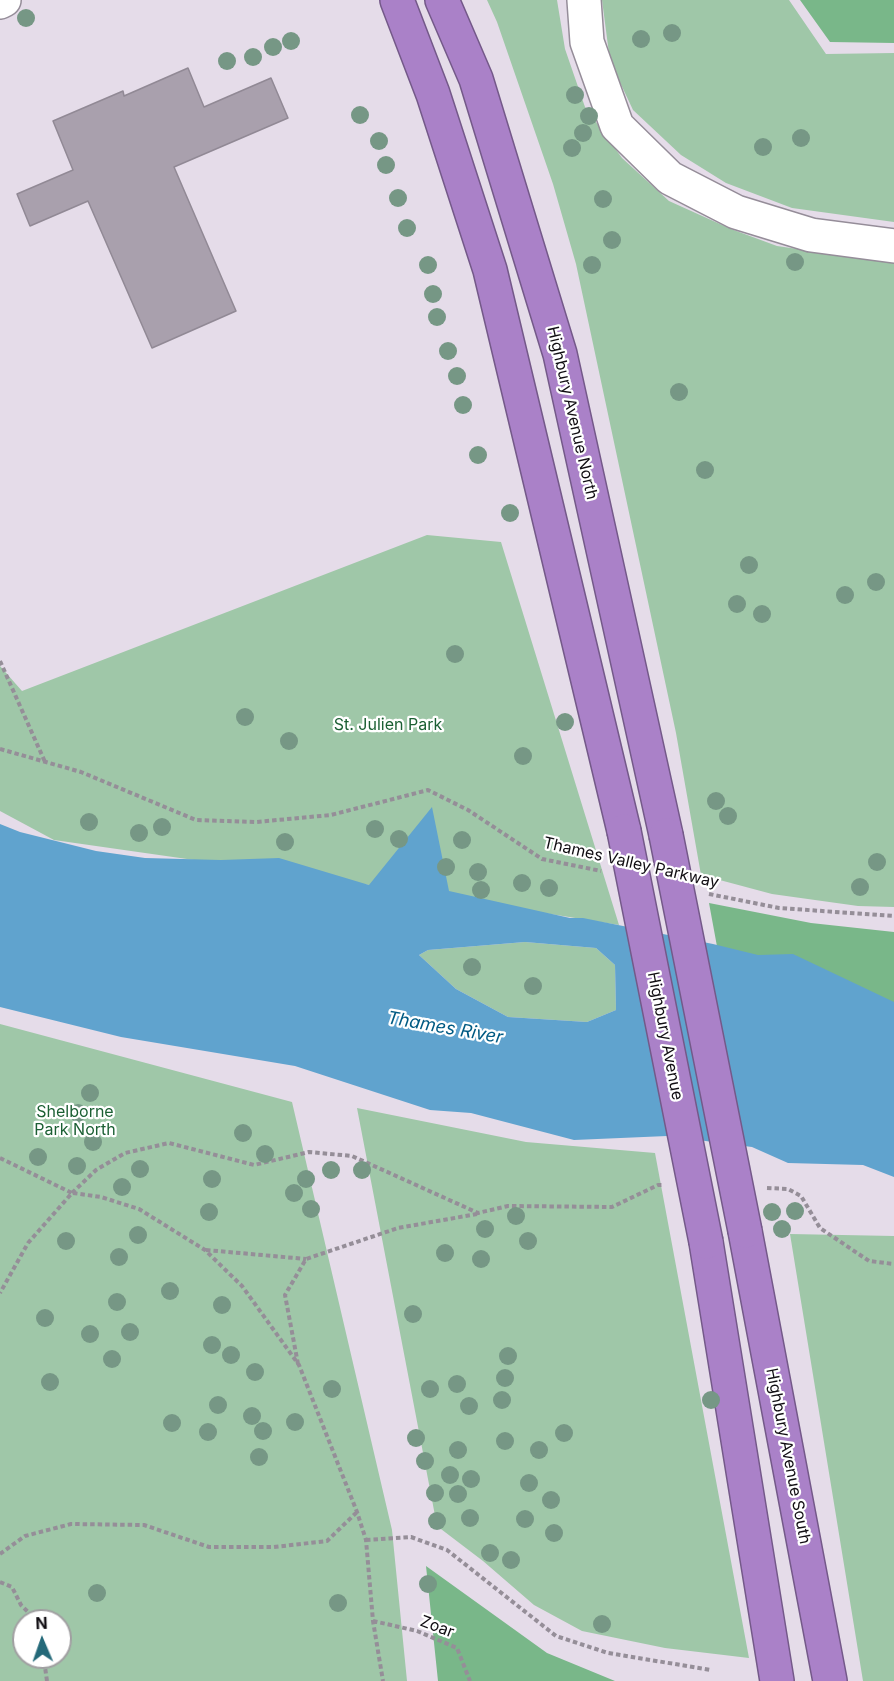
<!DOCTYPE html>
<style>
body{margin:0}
#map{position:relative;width:894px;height:1681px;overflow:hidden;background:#e5dce9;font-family:Inter,sans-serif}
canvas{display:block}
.north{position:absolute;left:12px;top:1609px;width:60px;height:60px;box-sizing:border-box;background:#fff;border:2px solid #a09fa1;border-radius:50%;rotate:358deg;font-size:16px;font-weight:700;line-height:24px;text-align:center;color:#110e13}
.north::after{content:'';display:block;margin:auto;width:21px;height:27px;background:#246979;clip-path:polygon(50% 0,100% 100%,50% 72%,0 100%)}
</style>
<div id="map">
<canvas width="894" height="1681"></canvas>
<div class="north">N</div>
</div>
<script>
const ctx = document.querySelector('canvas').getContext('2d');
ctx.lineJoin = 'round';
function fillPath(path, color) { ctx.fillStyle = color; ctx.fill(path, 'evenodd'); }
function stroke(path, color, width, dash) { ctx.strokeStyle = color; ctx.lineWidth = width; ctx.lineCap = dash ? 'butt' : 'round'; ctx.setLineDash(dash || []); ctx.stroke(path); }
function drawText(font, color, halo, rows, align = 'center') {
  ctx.font = font + ' Inter,sans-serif'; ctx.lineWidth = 4.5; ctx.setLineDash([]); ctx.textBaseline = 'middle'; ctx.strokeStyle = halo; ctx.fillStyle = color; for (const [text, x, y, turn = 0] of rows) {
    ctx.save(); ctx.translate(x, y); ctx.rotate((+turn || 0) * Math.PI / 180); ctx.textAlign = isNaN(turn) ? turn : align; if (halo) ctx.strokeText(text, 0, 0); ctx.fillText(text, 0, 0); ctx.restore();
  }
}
fillPath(new Path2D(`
 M487 0H557L565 49 585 107 622 158 669 201 731 229 777 246 894 263V907L858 906 772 894 701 875 676 733 576 264 553 184 497 22Z
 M602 0H789L826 54 894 53V222L792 208 726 183 681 155 633 110 610 61Z
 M427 535 501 542 619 925 369 885 54 840 0 811V666L22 691Z
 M525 942 596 948 615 965 616 1010 587 1022 508 1017 456 989 419 955 428 950Z
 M0 1024 292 1102 392 1530 407 1681H0ZM24 1621H60V1657H24Z
 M357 1108 526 1142 655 1153 749 1658 665 1648 582 1631 534 1605 483 1561 437 1526Z
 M790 1234 894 1236V1681H863Z`), '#9fc7a8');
fillPath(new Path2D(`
 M800 0H894V43L830 42Z
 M709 903 811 923 894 932V1023L723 979Z
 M426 1566 547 1653 615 1681H438Z`), '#79b789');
fillPath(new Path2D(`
 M432 807 449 891 570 918H583L713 944 758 955 793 954 894 1002V1177L863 1165 788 1163 752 1147 667 1136 574 1140 471 1113 430 1110 295 1066 121 1037 0 1007V824L20 832 96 851 145 858 221 860 279 858 369 885ZM525 942 596 948 615 965 616 1010 587 1022 508 1017 456 989 419 955 428 950Z`), '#60a3ce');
const building = new Path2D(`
 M188 68 204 107 271 78 288 118 174 167 236 311 152 348 88 201 30 226 17 194 73 170 53 121 123 91 124 96Z`);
fillPath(building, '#a9a0ad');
stroke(building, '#918995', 1.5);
const minor = new Path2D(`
 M584 0 587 42 617 126 670 178 736 212 811 235 894 246
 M0 2 4 0`);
const highway = new Path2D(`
 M397 0 433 94 490 270 624 831
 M442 0 476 79 560 354 666 835
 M745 1231 830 1681
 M706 1242 777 1681`);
stroke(minor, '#958d99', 36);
stroke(highway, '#745989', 36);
stroke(new Path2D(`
 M0 661 45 762
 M0 749 81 772 196 820 256 822 331 815 428 790 468 810 542 859 601 871
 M709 894 779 908 894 916
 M0 1158 72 1193 28 1243 0 1293
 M767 1188 788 1189 801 1196 820 1228 869 1261 894 1264
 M72 1193 96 1170 125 1153 169 1143 254 1165 309 1152 352 1156 478 1213 508 1206 612 1207 658 1185H663
 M73 1193 101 1197 139 1209 205 1250 242 1286 299 1365 357 1512 366 1540 373 1621 383 1681
 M206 1250 306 1259
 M298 1364 285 1295 306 1259 398 1228 477 1214
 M366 1540 411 1537 447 1550 556 1636 608 1653 711 1670
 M0 1554 25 1536 71 1524 144 1525 209 1547H274L327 1541 357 1512
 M0 1582 12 1587 21 1605 37 1621
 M373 1621 417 1631 457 1648 470 1681
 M47 1681 45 1667 49 1657`), '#958e98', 4, [4.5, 3]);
stroke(minor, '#fff', 33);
stroke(highway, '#aa81c8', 33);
const highwayBridge = new Path2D(`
 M624 831 706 1242
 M666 835 745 1231`);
stroke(highwayBridge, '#745989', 36, []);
stroke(highwayBridge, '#aa81c8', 33);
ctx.fillStyle = '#769785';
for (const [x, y] of [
 [26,18],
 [672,33],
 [641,39],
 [291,41],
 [273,47],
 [253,57],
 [227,61],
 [575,95],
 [360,115],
 [589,116],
 [583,133],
 [801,138],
 [379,141],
 [763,147],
 [572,148],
 [386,165],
 [398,198],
 [603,199],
 [407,228],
 [612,240],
 [795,262],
 [428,265],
 [592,265],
 [433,294],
 [437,317],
 [448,351],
 [457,376],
 [679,392],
 [463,405],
 [478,455],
 [705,470],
 [510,513],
 [749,565],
 [876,582],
 [845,595],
 [737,604],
 [762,614],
 [455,654],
 [245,717],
 [565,722],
 [289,741],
 [523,756],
 [716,801],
 [728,816],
 [89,822],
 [162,827],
 [375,829],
 [139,833],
 [399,839],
 [462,840],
 [285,842],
 [877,862],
 [446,867],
 [478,872],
 [522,883],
 [860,887],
 [549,888],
 [481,890],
 [472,967],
 [533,986],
 [90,1093],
 [78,1113],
 [243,1133],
 [93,1142],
 [265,1154],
 [38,1157],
 [77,1166],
 [140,1169],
 [331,1170],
 [362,1170],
 [212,1179],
 [306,1179],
 [122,1187],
 [294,1193],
 [311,1209],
 [795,1211],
 [209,1212],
 [772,1212],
 [516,1216],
 [485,1229],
 [782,1229],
 [138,1235],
 [66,1241],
 [528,1241],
 [445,1253],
 [119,1257],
 [481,1259],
 [170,1291],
 [117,1302],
 [222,1305],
 [413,1314],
 [45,1318],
 [130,1332],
 [90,1334],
 [212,1345],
 [231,1355],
 [508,1356],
 [112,1359],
 [255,1372],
 [505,1378],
 [50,1382],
 [457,1384],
 [332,1389],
 [430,1389],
 [502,1400],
 [711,1400],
 [218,1405],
 [469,1406],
 [252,1416],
 [295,1422],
 [172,1423],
 [263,1431],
 [208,1432],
 [564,1433],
 [416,1438],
 [505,1441],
 [458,1450],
 [539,1450],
 [259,1457],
 [425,1461],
 [450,1475],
 [471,1479],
 [529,1483],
 [435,1493],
 [458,1494],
 [551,1500],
 [470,1518],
 [525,1519],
 [437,1521],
 [554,1533],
 [490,1553],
 [511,1560],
 [428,1584],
 [97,1593],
 [338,1603],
 [602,1624]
]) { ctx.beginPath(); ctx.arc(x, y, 9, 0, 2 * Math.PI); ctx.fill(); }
drawText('16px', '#110e13', '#fff', [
 ["Highbury Avenue North",572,413,77],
 ["Thames Valley Parkway",631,863,13],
 ["Highbury Avenue",665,1036,79],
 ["Highbury Avenue South",788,1456,79],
 ["Zoar",437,1627,21]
]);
drawText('16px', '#1b5f33', '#fff', [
 ["St. Julien Park",388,725],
 ["Shelborne",75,1112],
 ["Park North",75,1130]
]);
drawText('italic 18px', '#005a83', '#fff', [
 ["Thames River",445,1028,10]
]);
</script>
